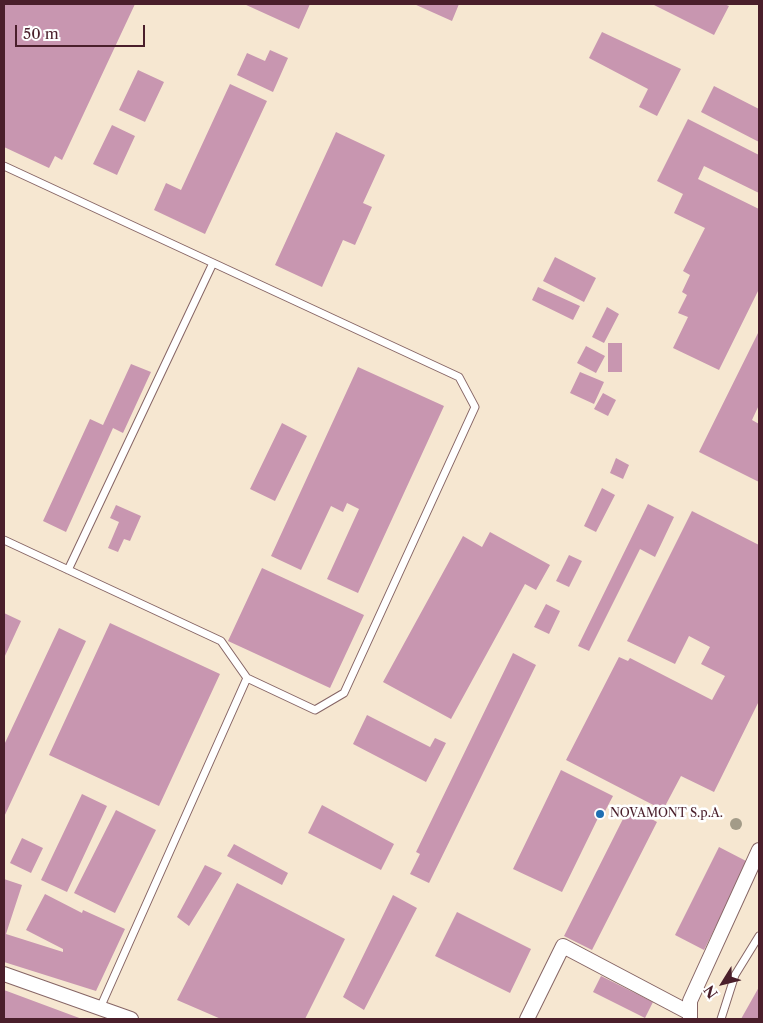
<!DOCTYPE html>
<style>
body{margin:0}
#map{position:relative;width:763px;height:1023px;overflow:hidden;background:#f6e7d1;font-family:"Libre Caslon Text",serif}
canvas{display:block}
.frame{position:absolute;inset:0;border:5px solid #4a1f2b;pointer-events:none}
.north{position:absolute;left:698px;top:958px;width:50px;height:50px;-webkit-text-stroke:4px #fff;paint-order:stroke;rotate:234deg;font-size:14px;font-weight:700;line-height:20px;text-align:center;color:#4a1f2b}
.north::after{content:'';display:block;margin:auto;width:18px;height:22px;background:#4a1f2b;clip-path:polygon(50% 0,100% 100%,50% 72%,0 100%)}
.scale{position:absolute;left:15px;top:25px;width:130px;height:22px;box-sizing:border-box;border:2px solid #4a1f2b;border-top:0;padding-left:6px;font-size:15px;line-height:18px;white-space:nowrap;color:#4a1f2b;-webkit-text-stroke:4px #fff;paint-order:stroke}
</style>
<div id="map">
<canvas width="763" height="1023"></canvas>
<div class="frame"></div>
<div class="north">N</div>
<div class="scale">50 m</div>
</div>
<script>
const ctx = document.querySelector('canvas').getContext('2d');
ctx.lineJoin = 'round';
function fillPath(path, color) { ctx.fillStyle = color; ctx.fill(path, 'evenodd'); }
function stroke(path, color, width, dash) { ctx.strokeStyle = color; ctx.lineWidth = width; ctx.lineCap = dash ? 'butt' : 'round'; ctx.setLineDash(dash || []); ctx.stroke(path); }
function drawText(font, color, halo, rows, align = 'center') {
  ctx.font = font + ' "Libre Caslon Text",serif'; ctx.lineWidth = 5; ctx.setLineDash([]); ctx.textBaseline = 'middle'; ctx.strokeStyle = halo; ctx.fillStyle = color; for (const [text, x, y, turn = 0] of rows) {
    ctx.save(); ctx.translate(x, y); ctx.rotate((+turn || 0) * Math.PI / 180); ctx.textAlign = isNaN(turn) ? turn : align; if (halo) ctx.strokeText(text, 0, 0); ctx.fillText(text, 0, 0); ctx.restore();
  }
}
fillPath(new Path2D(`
 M4 4H135L62 160 55 156 49 168 4 147Z
 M244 4H310L299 29Z
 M414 4H459L452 21Z
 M652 4H724L729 6 714 35Z
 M602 32 681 69 657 116 639 107 648 89 589 58Z
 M270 50 288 58 273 92 237 75 247 53 265 61Z
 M138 70 164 82 145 122 119 110Z
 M230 84 267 101 205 234 154 210 166 183 181 190Z
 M714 86 759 109V142L701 112Z
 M688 119 759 155V193L704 166 698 179 759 209V289L719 370 673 348 688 317 678 313 687 295 682 292 690 275 683 271 705 228 674 213 683 194 657 181Z
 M112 125 135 136 117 175 93 164Z
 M336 132 385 155 363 203 372 207 355 245 343 240 322 287 275 265Z
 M555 257 596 278 584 302 543 281Z
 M538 287 580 306 573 320 532 300Z
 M607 307 619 314 604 343 592 337Z
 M759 331V405L752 420 759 424V482L699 452Z
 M608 343H622V372H608Z
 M586 346 605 356 596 373 577 363Z
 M131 364 151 372 123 433 113 428 66 532 43 521 90 419 103 425Z
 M358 367 444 406 358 593 327 579 359 509 347 503 343 512 331 506 301 570 271 556Z
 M580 372 604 382 594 404 570 393Z
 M603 393 616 400 608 416 594 409Z
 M282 423 307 436 275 501 250 489Z
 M616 458 629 465 623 479 610 473Z
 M602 488 615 495 596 532 584 526Z
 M648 504 674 517 655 557 640 549 589 651 578 646Z
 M116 505 141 516 130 541 124 539 118 552 108 548 119 522 110 518Z
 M692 511 759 545V701L714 792 681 776 663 810 566 760 619 657 628 661 630 658 712 700 725 676 701 664 710 647 689 636 675 664 627 641Z
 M490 532 550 565 536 590 525 584 451 719 383 682 463 536 482 547Z
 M569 555 582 561 569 587 556 581Z
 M262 568 364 615 330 688 228 641Z
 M546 604 560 611 549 634 534 627Z
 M4 613 21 621 4 658Z
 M110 623 220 674 159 806 49 755Z
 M59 628 86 641 4 817V745Z
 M513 653 536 665 429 883 410 874 420 854 416 852Z
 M367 715 430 747 435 738 446 743 426 782 353 744Z
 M561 770 613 796 603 815 600 814 562 892 513 869Z
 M82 794 107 806 67 892 41 880Z
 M322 805 394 844 381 870 308 833Z
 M629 807 657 822 592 950 564 936Z
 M116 810 156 830 115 913 74 893Z
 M22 838 43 848 31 873 10 863Z
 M234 844 288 873 282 885 227 856Z
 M719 847 748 862 704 950 675 935Z
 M205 865 222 873 189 926 177 917Z
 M4 879 22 885 6 934 63 952V949L26 930 45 894 82 913 83 910 125 929 96 991 4 962Z
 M237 883 345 939 305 1019H221L177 1000Z
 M393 895 417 908 364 1010 343 997Z
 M457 912 531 949 510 993 435 956Z
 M601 976 653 1002 645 1018 593 992Z
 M759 987V1019H741Z
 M4 990 82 1019H4Z`), '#c896b0');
const lane = new Path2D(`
 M4 166 459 377 475 407 344 693 315 710 247 678 100 1008
 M4 540 221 641 247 678
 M68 570 213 263
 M721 1019 735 975 759 936`);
const street = new Path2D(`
 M4 974 131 1019
 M527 1019 563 946 688 1012
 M690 1019V1001L759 850`);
stroke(lane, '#866565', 9);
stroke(street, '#866565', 16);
stroke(lane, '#fff', 7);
stroke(street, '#fff', 14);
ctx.fillStyle = '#a39b88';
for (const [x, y] of [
 [736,824]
]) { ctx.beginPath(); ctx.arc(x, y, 6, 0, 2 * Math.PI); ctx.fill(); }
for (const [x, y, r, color] of [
 [600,814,5,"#1f6fb2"]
]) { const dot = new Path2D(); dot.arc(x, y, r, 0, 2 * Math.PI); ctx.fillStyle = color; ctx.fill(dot); stroke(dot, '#fff', 2); }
drawText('12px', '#4a1f2b', '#fff', [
 ["NOVAMONT S.p.A.",610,814]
], 'left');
</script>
